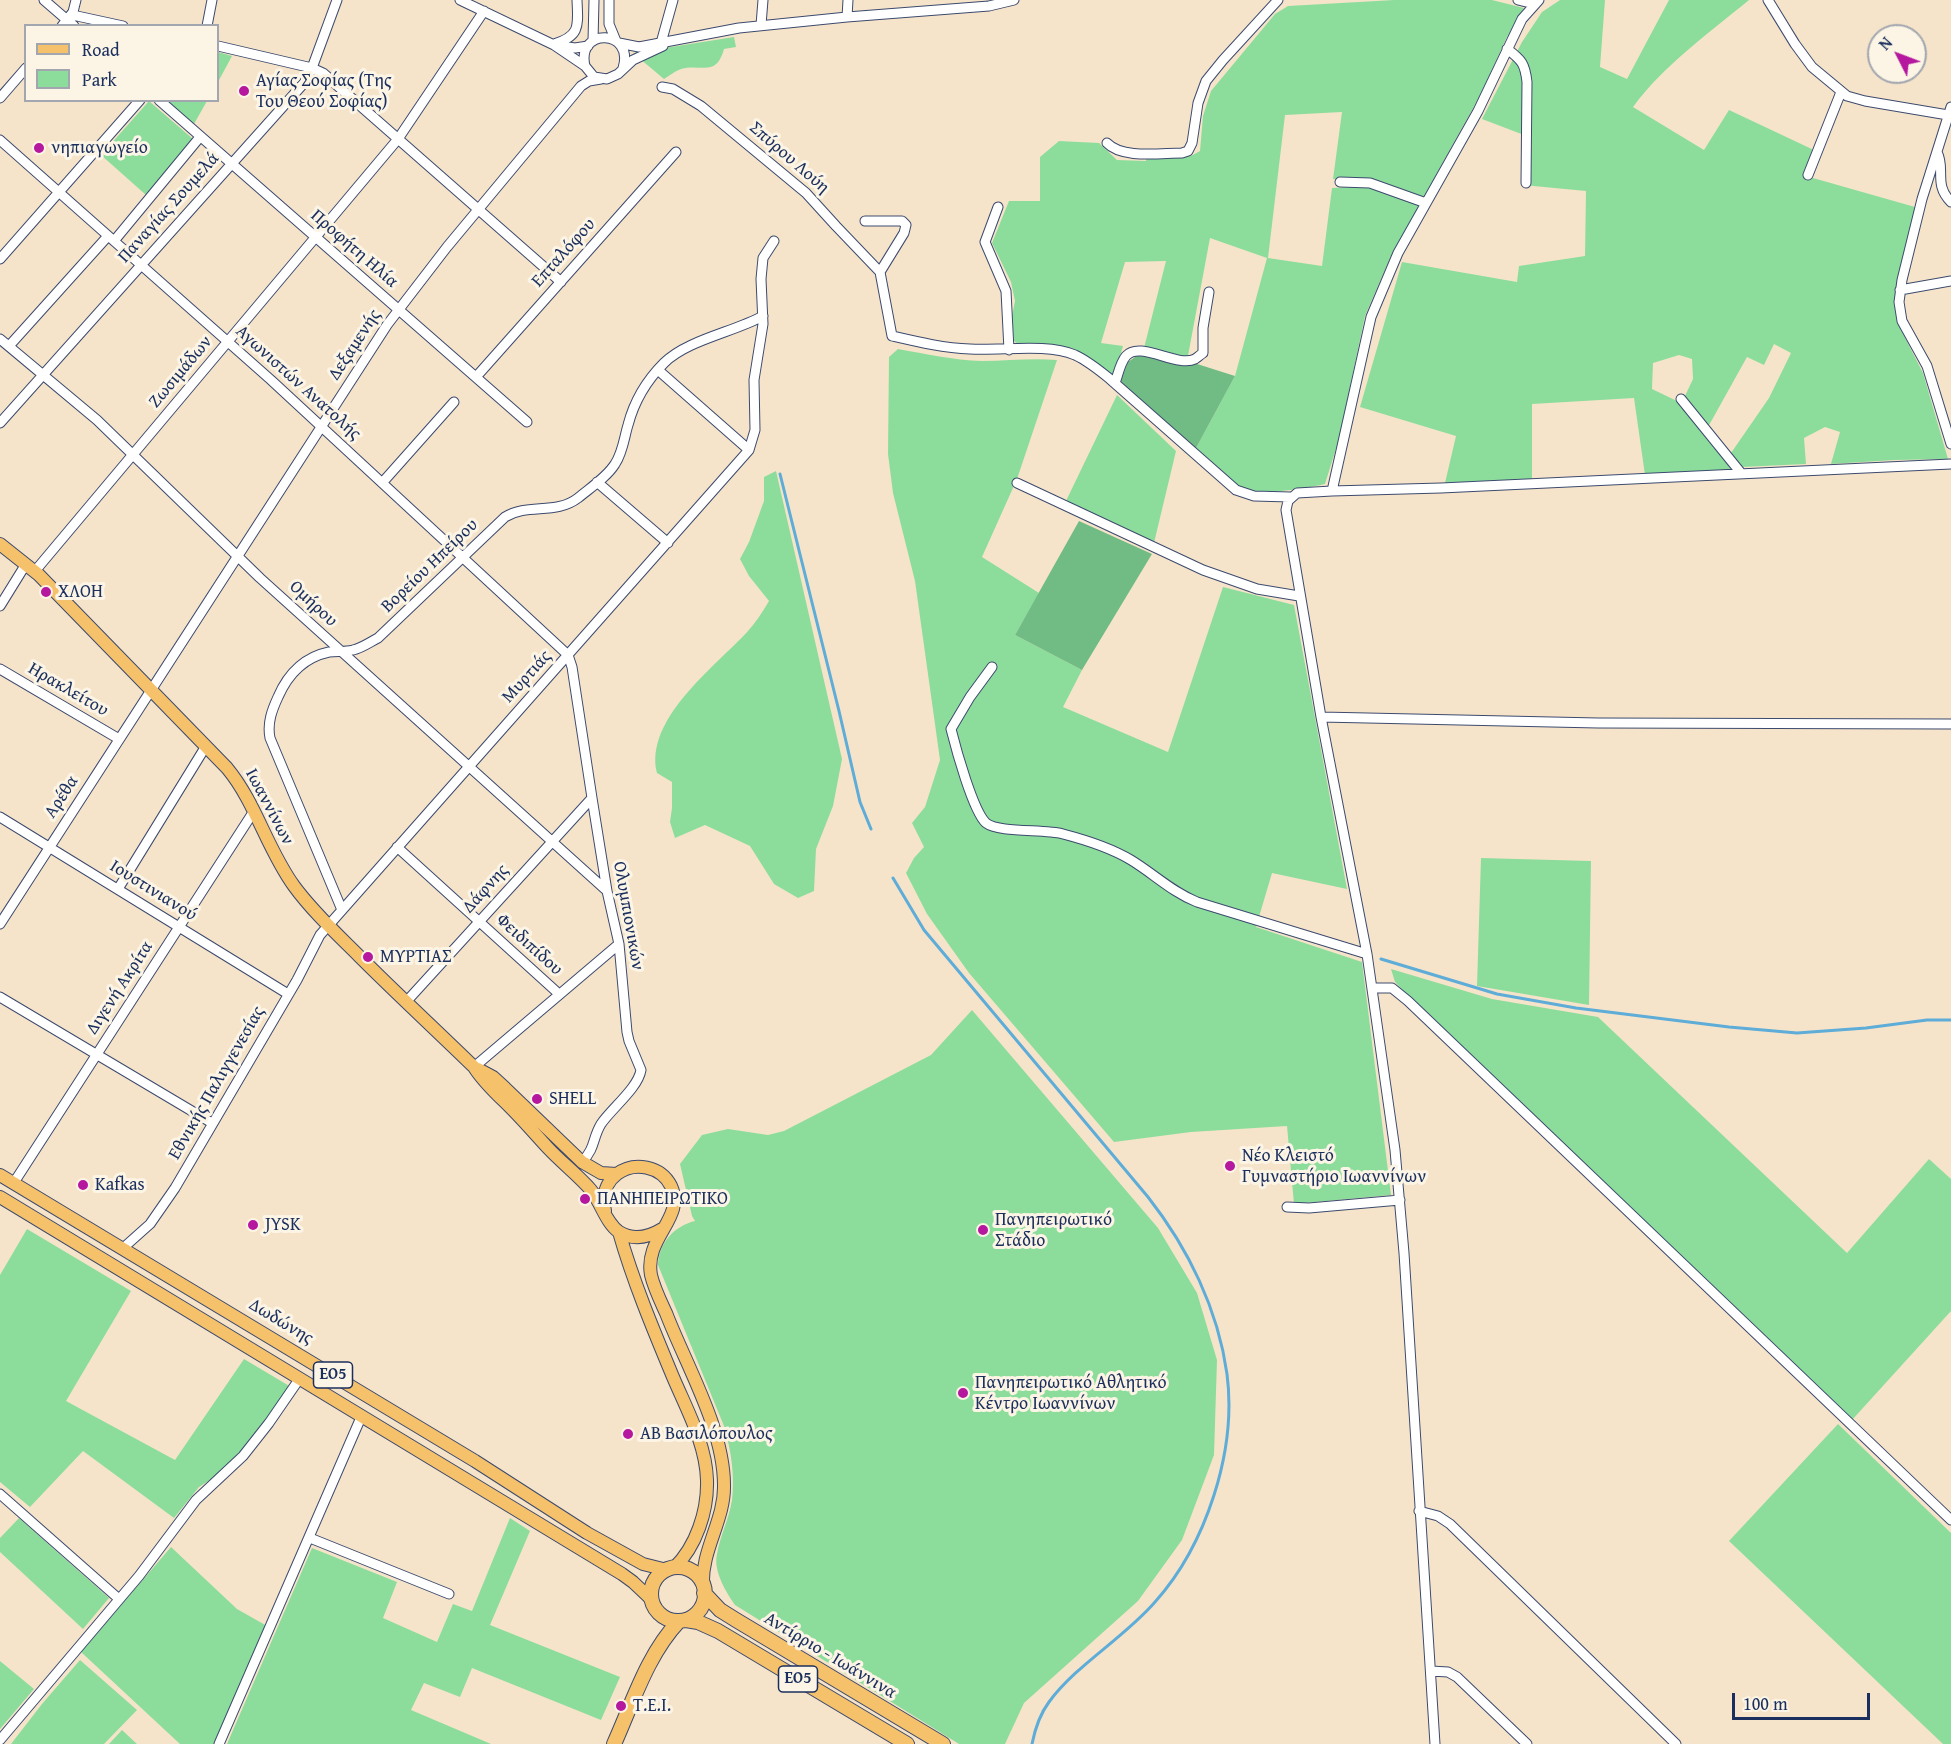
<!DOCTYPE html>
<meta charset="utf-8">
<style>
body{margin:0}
#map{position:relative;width:1951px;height:1744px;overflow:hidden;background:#f6e4ca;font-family:"Gentium Book Plus",serif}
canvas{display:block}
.legend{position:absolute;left:24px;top:24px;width:195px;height:78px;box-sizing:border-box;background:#fcf5e5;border:2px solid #a2a6af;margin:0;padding:8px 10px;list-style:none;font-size:18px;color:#1b2f5e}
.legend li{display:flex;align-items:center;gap:12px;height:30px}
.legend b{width:30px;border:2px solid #a2a6af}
.north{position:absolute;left:1867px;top:24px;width:60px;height:60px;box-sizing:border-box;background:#fcf5e5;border:2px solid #a2a6af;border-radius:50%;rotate:312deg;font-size:16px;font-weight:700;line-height:24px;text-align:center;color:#1b2f5e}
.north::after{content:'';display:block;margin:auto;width:21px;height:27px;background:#b5179e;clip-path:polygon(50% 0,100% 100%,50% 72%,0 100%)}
.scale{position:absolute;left:1732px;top:1693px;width:138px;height:27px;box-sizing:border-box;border:3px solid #1b2f5e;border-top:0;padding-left:8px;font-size:18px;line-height:21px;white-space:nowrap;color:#1b2f5e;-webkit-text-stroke:4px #fcf5e5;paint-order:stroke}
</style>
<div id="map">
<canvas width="1951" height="1744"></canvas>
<ul class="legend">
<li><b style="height:8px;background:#f5c16b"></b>Road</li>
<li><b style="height:16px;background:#8cdd9c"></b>Park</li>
</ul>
<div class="north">N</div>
<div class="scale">100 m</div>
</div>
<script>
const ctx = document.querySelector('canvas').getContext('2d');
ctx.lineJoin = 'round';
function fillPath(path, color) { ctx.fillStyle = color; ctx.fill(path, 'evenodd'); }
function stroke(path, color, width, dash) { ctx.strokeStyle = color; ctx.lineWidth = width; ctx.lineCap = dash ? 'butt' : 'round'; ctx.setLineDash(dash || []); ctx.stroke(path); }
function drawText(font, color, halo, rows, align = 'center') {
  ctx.font = font + ' "Gentium Book Plus",serif'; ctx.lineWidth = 6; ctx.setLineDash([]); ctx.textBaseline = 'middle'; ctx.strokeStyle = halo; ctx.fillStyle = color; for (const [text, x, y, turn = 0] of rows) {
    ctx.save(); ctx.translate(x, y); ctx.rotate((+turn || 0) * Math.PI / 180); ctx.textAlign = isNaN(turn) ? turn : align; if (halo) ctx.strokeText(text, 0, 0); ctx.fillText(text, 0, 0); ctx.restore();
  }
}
fillPath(new Path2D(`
 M1394 0H1492L1524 8 1506 39 1481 94 1423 198 1372 180 1333 179 1342 112 1285 115 1268 258 1322 266 1332 188 1370 186 1421 205 1393 251 1365 316 1339 439 1325 484C1308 488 1261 496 1246 490 1227 481 1211 464 1195 450L1235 376 1267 258 1210 238 1187 361 1144 348 1166 261 1125 262 1101 343 1123 346 1114 377C1077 346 1065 347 1019 345L1014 341 1012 316 1015 301 1011 282 992 243 1009 201H1040V157L1059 141 1099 143 1117 160 1146 161V157L1191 156 1200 151 1203 116 1211 91 1275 14 1288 6Z
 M1560 0H1605L1600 67 1627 79 1669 0H1749C1709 33 1664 65 1633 107L1704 150 1729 110 1816 151 1806 176 1915 207 1895 292 1897 322 1923 373 1948 459 1895 460 1831 464 1840 432 1825 427 1804 438 1806 464 1742 467 1731 453 1769 398 1791 353 1774 344 1764 365 1747 357 1708 427 1684 398 1693 379 1692 359 1679 355 1653 363 1652 389 1679 402 1725 458 1731 470 1645 475 1634 398 1532 404V479L1445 483 1456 436 1360 407 1402 262 1517 282 1519 266 1585 256 1586 191 1523 185 1524 135 1482 119 1522 42 1542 12Z
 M734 37 736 47 724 49C716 78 701 63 681 69 675 71 669 76 664 79L633 53Z
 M218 52 232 56 218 82Z
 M149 101 193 139 146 195 101 155Z
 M166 101H207L194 124Z
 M898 349C926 354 953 360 982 361 1007 361 1031 358 1057 360L1017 479 982 557 1039 593 1015 635 1082 670 1063 707 1168 752 1223 587 1294 605 1347 889 1272 873 1256 927 1362 962 1391 1195 1294 1204 1287 1126 1191 1132 1114 1142 969 973 927 914 906 873 914 858 924 847 912 823 925 807 940 760 915 581 893 493 888 454 889 357Z
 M1117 395 1176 451 1154 543 1066 501Z
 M776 471 842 759 833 806 816 849 814 891 798 898 774 884 750 846 705 825 675 838 670 822 672 808V782L657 773C644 719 715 667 748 631 756 622 763 611 769 601L749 576 740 559 749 542 764 501V477Z
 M1481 858 1591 861 1589 1005 1477 986Z
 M1391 969 1492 999 1598 1017 1847 1253 1929 1159 1951 1179V1311L1852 1420 1408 996 1395 982Z
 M972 1010 1158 1228 1197 1293 1217 1360 1214 1455 1182 1540 1138 1601 1024 1703 1005 1744H959L735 1605C726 1592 713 1571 717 1554 720 1536 729 1519 732 1500 735 1475 731 1450 724 1426L658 1265C659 1243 674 1226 695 1221L692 1216 680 1164 702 1135 728 1129 768 1135 784 1131 931 1055Z
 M27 1229 131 1291 66 1401 175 1460 244 1359 291 1387 271 1416 239 1454 218 1475 199 1487 174 1518 83 1451 30 1507 0 1482V1275Z
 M1838 1424 1951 1533V1744H1943L1729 1541Z
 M19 1518 109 1598 83 1629 0 1552V1538Z
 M510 1518 530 1531 490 1625 620 1677 601 1720 472 1668 460 1697 424 1683 411 1710 491 1744H227L312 1548 397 1582 383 1618 437 1642 453 1604 472 1611Z
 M171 1547 237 1609 267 1626 214 1744H180L81 1652Z
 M80 1660 137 1710 104 1744H11L42 1704Z
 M0 1661 34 1689 0 1729Z
 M122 1730 137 1744H109Z`), '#8cdd9c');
fillPath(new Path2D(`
 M1138 355 1186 366 1194 363 1235 376 1195 450 1119 382 1128 362Z
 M1079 521 1152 554 1082 670 1015 635Z`), '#71bc84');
stroke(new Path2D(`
 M780 474 839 711 860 802 871 829
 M893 878 924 930 1148 1197C1188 1248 1218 1309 1227 1374 1237 1451 1206 1545 1155 1602 1124 1638 1076 1665 1049 1702 1040 1714 1035 1729 1032 1744
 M1381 959 1497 994 1576 1008 1729 1027 1797 1033 1866 1028 1927 1020H1951`), '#5eacd8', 3);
const minor = new Path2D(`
 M44 0 74 26
 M460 0 554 45 575 48 588 46
 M609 0V24L616 41
 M1518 0 1534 4
 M1768 0 1795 44 1812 67 1847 96 1865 101 1948 115
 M847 17 848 0
 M67 20 72 16H77L123 26
 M761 25 763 0
 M62 26 73 12 76 0
 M207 26 212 0
 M593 41 594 0
 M619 43 639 47 739 28 847 17 989 6 1014 0
 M661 43 673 0
 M554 44C581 36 578 25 577 0
 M554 45 585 66 594 77 607 79 618 74 633 60 663 46
 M218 46 312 68 323 73 561 282
 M1507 49C1522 60 1525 64 1527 82L1526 183
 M585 66C576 27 635 29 623 68
 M662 87 673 89 701 106 806 193 836 226 880 272
 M0 98 26 68
 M159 100 527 422
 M1951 107 1922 199 1902 280 1899 302 1902 321 1927 366 1951 444
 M0 140 271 380 568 655 572 667 592 798 607 891 619 944 627 1032 629 1041 641 1070C638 1088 612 1108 601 1124 592 1139 596 1147 582 1162
 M1107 143C1122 159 1160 153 1182 153L1188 151 1192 143 1198 103 1206 81 1223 60 1278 0
 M1937 152C1946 169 1933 184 1951 202
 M1808 175 1841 92
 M1340 182 1370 183 1426 203
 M998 207 985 242 1006 291 1009 350
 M865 221H902L906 225 904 233 880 272 892 336C918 342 943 348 970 349 1002 351 1046 343 1075 355 1088 361 1099 370 1110 379L1236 490 1254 496 1290 497
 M114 241 200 137
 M0 259 140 100
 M1900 290 1951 281
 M0 339 97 420 260 578 607 891
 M9 346 108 236
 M658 370 749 450
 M476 377 676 152
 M1115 383C1118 375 1120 363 1126 356 1140 340 1177 368 1195 359 1198 357 1200 355 1203 353V328L1209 292
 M1681 399 1741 473
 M0 423 304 83 312 68 337 0
 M597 482 668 543
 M382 483 454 402
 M1017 483 1203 570 1257 589 1299 596
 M1332 491 1371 317 1398 253 1478 111 1522 19 1539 0
 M35 571 398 139 484 11
 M0 606 26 564
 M992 667 970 697 951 729C956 749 973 811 986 823 999 833 1044 829 1063 834 1086 840 1111 848 1131 860 1154 874 1172 892 1197 902L1367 954
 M0 669 119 739
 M1321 717 1598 723 1951 724
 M0 817 288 994
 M397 847 559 994
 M118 889 206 746
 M342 910 270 738C267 723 272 710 278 697 288 674 305 657 329 652 337 651 345 652 353 650 362 648 370 642 378 638L505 517C528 503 556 515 578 498 590 488 607 477 615 464 623 452 624 438 628 425 634 402 647 380 664 363 687 340 734 332 763 316
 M0 924 387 325 447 247 581 86 589 81 601 79
 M1373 988H1392L1408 1001 1951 1520
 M0 997 212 1123
 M406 1002 592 798
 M474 1067 619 944
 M13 1184 254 811
 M1287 1207 1309 1208 1400 1200
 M122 1249 150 1224 175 1188 297 980 320 935 749 450 755 430 754 380 763 324 761 279 763 258 774 241
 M0 1494 119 1599
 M1419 1511 1438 1516 1450 1524 1676 1744
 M310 1538 449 1594
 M1431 1671 1448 1672 1457 1677 1527 1744
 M0 1740 139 1576 196 1500 243 1456 269 1423 300 1378
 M219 1744 362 1415
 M1435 1744 1404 1253 1395 1150 1367 954 1321 717 1286 510 1288 501 1297 493 1332 491 1441 488 1951 464`);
const major = new Path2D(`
 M0 544 39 575 227 768C256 803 267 849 294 886 313 912 337 934 359 956 397 994 436 1030 474 1067 484 1083 498 1095 511 1108 524 1121 536 1135 548 1148 562 1163 578 1175 591 1190 601 1203 606 1223 619 1232 634 1241 649 1237 662 1229
 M478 1069 493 1077 505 1088 582 1162 601 1173 617 1174
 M0 1175 475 1461 587 1533 643 1564 667 1570
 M0 1197 622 1574 633 1582 652 1600
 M605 1211C602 1197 605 1183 617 1174 634 1161 661 1166 671 1186 686 1218 644 1237 651 1275 654 1288 661 1302 666 1313 686 1365 724 1429 724 1485 725 1520 701 1550 703 1586
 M619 1232C633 1281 653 1329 673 1377 687 1410 706 1444 707 1480 708 1511 696 1547 674 1568`);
const highway = new Path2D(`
 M651 1594a27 27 0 1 1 54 0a27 27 0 1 1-54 0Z
 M704 1593 720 1610 736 1620 943 1744
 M686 1620 698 1622 718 1631 907 1744
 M614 1744C633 1702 647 1655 679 1621`);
stroke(minor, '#3c4a6e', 11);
stroke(major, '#3c4a6e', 14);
stroke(highway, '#3c4a6e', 16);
stroke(minor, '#fff', 9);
stroke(major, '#f5c16b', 12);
stroke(highway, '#f5c16b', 14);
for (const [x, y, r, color] of [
 [244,91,6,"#b5179e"],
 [39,148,6,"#b5179e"],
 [46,592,6,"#b5179e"],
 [368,957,6,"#b5179e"],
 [537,1099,6,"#b5179e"],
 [1230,1166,6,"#b5179e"],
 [83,1185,6,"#b5179e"],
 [585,1199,6,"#b5179e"],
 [253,1225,6,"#b5179e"],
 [983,1230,6,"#b5179e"],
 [963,1393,6,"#b5179e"],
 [628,1434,6,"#b5179e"],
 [621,1706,6,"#b5179e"]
]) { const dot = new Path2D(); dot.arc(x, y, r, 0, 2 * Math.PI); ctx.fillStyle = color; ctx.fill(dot); stroke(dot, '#fcf5e5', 2); }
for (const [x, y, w] of [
 [333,1375,39],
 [798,1679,39]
]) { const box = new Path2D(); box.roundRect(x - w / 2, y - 13, w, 26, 4.5); ctx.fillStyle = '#fcf5e5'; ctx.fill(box); stroke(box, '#1b2f5e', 1.5); }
drawText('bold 16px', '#1b2f5e', null, [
 ["ΕΟ5",333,1375],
 ["ΕΟ5",798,1679]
]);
drawText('18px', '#1b2f5e', '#fcf5e5', [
 ["Αγίας Σοφίας (Της",256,81],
 ["Του Θεού Σοφίας)",256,102],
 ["νηπιαγωγείο",51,148],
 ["ΧΛΟΗ",58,592],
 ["ΜΥΡΤΙΑΣ",380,957],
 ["SHELL",549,1099],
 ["Νέο Κλειστό",1242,1156],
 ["Γυμναστήριο Ιωαννίνων",1242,1177],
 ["Kafkas",95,1185],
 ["ΠΑΝΗΠΕΙΡΩΤΙΚΟ",597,1199],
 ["Πανηπειρωτικό",995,1220],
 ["Στάδιο",995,1241],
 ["JYSK",265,1225],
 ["Πανηπειρωτικό Αθλητικό",975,1383],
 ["Κέντρο Ιωαννίνων",975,1404],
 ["ΑΒ Βασιλόπουλος",640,1434],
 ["Τ.Ε.Ι.",633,1706]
], 'left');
drawText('18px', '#1b2f5e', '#fcf5e5', [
 ["Σπύρου Λούη",789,158,41],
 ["Παναγίας Σουμελά",169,208,-48],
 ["Προφήτη Ηλία",354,249,41],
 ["Επταλόφου",564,253,-48],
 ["Δεξαμενής",355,345,-57],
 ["Ζωσιμάδων",181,372,-50],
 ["Αγωνιστών Ανατολής",298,383,42],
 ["Βορείου Ηπείρου",430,566,-44],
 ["Ομήρου",313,604,43],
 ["Μυρτιάς",527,677,-48],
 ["Ηρακλείτου",68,690,30],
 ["Αρέθα",62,797,-57],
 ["Ιωαννίνων",269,807,62],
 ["Δάφνης",486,889,-48],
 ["Ιουστινιανού",153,891,32],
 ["Ολυμπιονικών",628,916,80],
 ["Φειδιπίδου",529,945,42],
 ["Διγενή Ακρίτα",120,988,-57],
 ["Εθνικής Παλιγγενεσίας",217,1083,-60],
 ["Δωδώνης",281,1322,31],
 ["Αντίρριο - Ιωάννινα",830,1656,31]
]);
</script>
